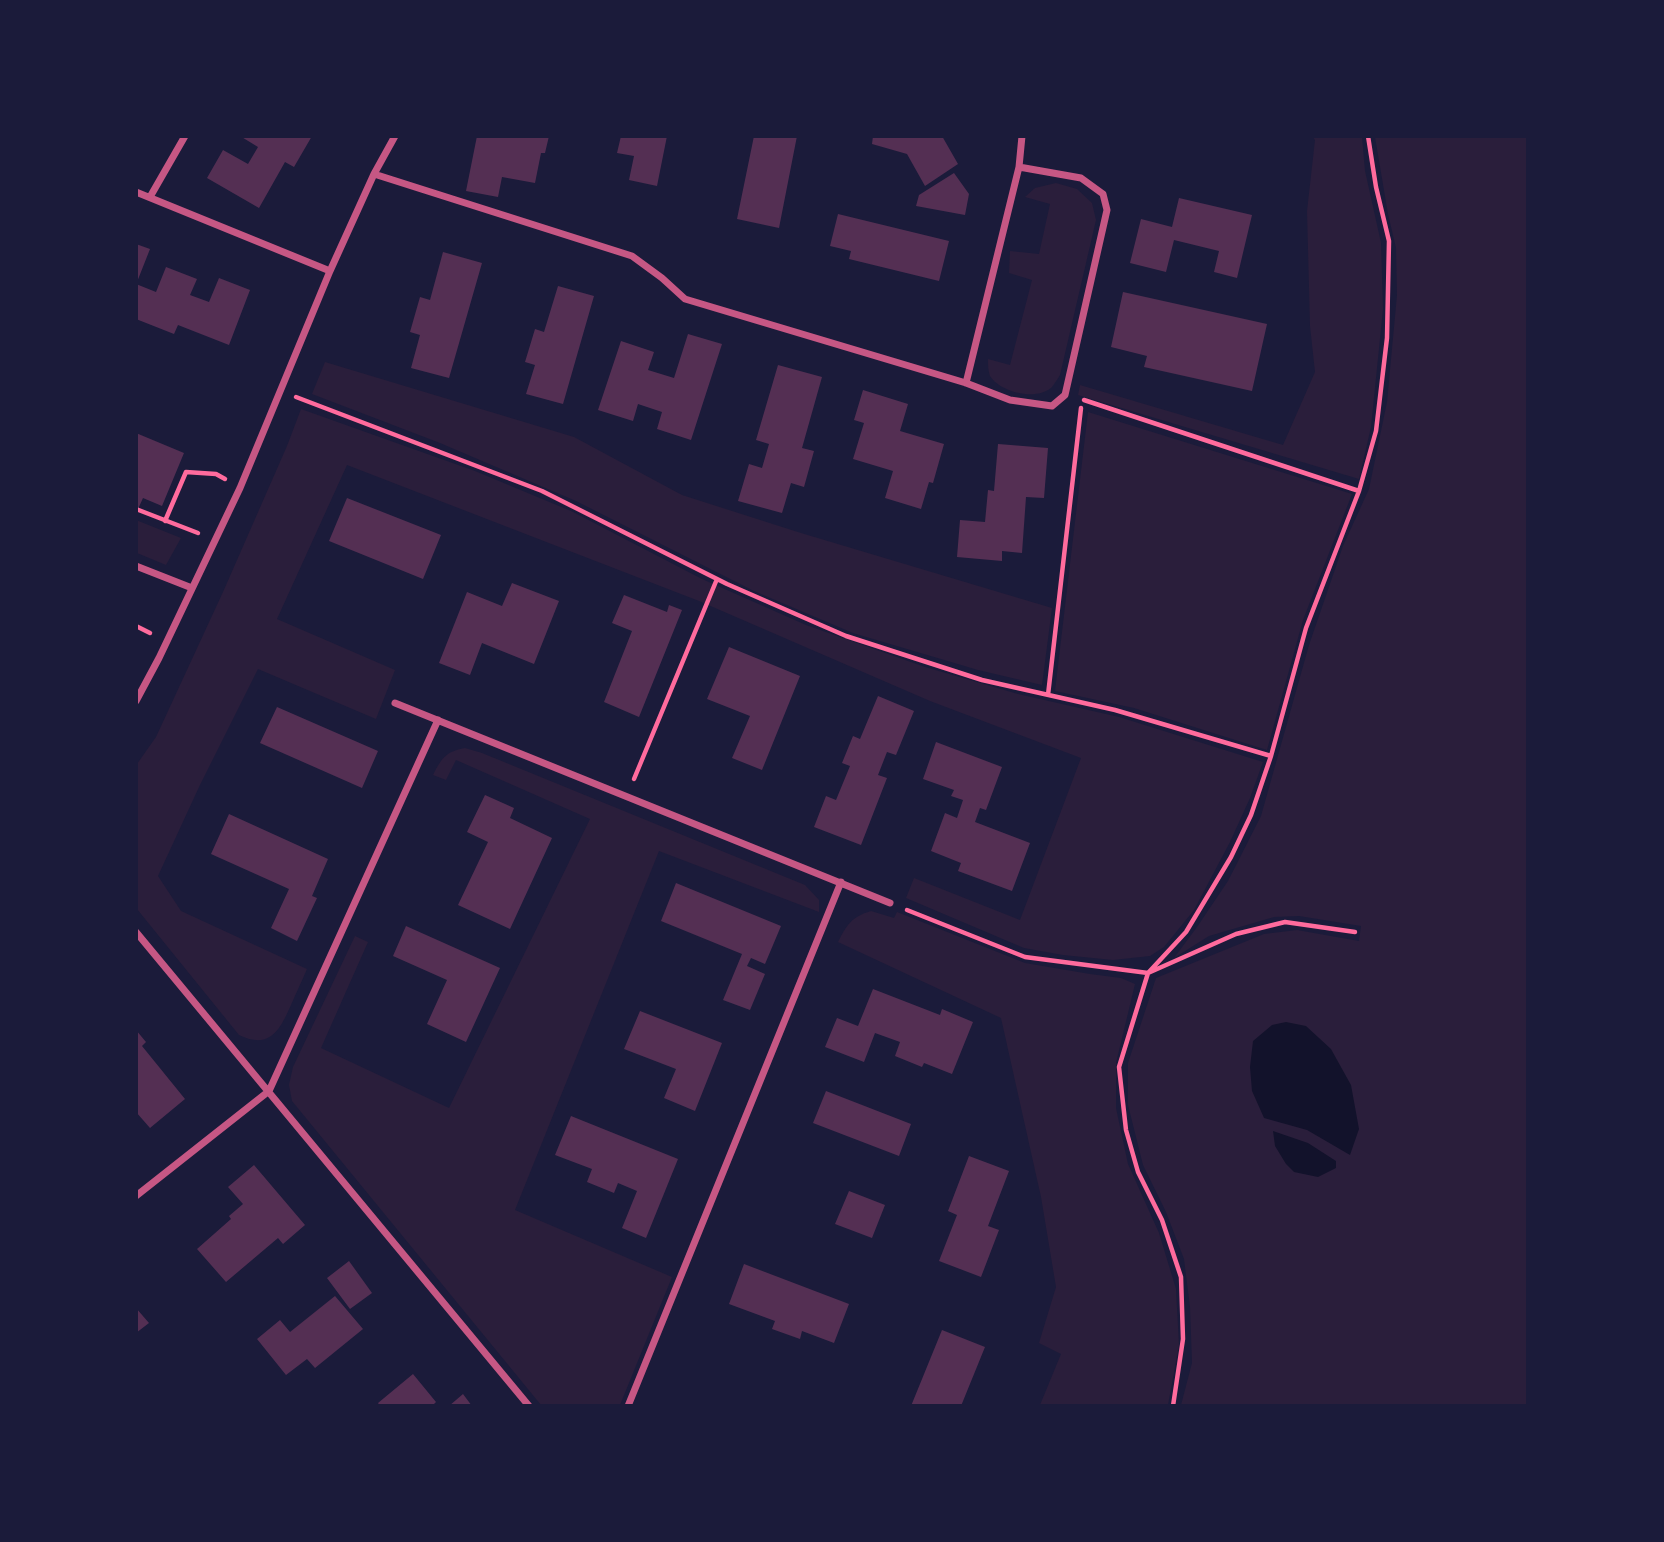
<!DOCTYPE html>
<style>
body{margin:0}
#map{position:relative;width:1664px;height:1542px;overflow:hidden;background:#1b1b3a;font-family:Commissioner,sans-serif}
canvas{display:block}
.frame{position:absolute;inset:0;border:138px solid #1b1b3a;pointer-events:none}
</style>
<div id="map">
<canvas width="1664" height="1542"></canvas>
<div class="frame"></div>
</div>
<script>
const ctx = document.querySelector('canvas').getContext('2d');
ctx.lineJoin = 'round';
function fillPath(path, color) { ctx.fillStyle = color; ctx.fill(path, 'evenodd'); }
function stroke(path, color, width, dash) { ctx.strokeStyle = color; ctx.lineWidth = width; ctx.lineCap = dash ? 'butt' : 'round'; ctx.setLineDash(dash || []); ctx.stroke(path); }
fillPath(new Path2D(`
 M1313 137H1362L1365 171 1381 243 1383 309 1371 427 1359 479 1078 395 1080 385 1283 445 1315 372 1310 326 1307 211 1315 140Z
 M1375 137H1527V1405H1181L1192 1363 1190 1307 1184 1259 1166 1212 1143 1165 1128 1105V1063L1156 978 1264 934 1297 930 1359 941 1361 926 1299 916 1274 917 1209 936 1174 958 1197 927 1228 881 1261 816 1309 645 1343 546 1369 489 1387 402 1397 295 1396 248 1388 214Z
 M1056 183 1077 189 1092 203 1096 220 1060 375C1058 378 1054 385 1051 388 1035 401 1000 392 990 376 988 371 988 365 988 359L1010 365 1032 280 1009 273 1010 251 1039 254 1050 204 1025 197 1035 188Z
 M325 362 574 437 682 495 801 533 1052 608 1042 685 978 670 853 633 754 591 576 501 440 443 312 394Z
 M301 409 475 471 571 511 702 579 806 625 925 667 1018 694 1119 717 1263 762 1250 798 1230 842 1194 910 1164 947 1150 956 1113 960 1063 955 1024 948 906 898 914 878 1020 920 1081 758 930 701 699 601 347 465 277 619 395 670 376 719 258 669 199 787 158 876 181 911 307 969C302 981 296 993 291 1005 280 1030 270 1050 239 1035L137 909V764L156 737 223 592 287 446Z
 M1088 412 1352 494 1303 620 1267 750 1134 708 1055 691Z
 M136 520 181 538 166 565 137 553Z
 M465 748 482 753 805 885 819 900V912L659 851 515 1210 672 1277 620 1405H541L292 1101 289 1085 293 1067 355 936 368 942 321 1048 449 1108 590 819 456 760 446 780 433 775C442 758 445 752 465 748Z
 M871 911 894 918 897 912 1025 963 1090 974 1121 978 1135 984 1116 1063V1108L1128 1164 1159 1233 1176 1289 1179 1345 1168 1405H1040L1061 1354 1039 1343 1056 1287 1041 1197 1001 1018 838 942C847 925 851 917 871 911Z`), '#2a1e3b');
fillPath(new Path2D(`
 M1286 1022 1306 1026 1331 1049 1351 1085 1359 1129 1350 1155 1307 1130 1264 1118 1252 1091 1250 1067 1253 1041 1272 1025Z
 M1273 1131 1308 1143 1336 1161V1168L1318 1177 1294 1172 1286 1164 1275 1146Z`), '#12122b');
fillPath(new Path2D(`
 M240 136H312L294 167 285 162 259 208 207 178 223 150 248 164 258 147Z
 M477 136H549L545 153H541L535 183 502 177 498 197 466 191Z
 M621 136H667L657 186 629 180 634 156 617 153Z
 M754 136H797L779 228 737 219Z
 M873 136H942L958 164 925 186 907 154 872 144Z
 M954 173 969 194 965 215 916 206 919 195Z
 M1179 198 1252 215 1237 278 1214 272 1219 251 1174 240 1166 272 1130 263 1141 219 1172 227Z
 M838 214 949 241 939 281 849 259 851 251 830 246Z
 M136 244 150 249 137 282H136Z
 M443 252 482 263 449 378 411 368 420 335 410 332 420 297 430 300Z
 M166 267 197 279 190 295 209 302 219 278 250 290 229 345 178 325 174 334 136 319V284L156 292Z
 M558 286 594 296 563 404 526 394 535 365 525 362 535 329 544 332Z
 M1123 292 1267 324 1252 391 1144 367 1147 356 1111 347Z
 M688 334 722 344 691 440 657 429 662 412 638 404 633 421 598 410 621 341 654 352 648 370 674 378Z
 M778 365 822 377 802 448 814 451 804 487 791 483 782 513 738 501 749 464 762 468 769 444 756 440Z
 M863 390 908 404 900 431 944 444 933 483 929 482 921 509 885 498 893 471 853 459 864 423 854 420Z
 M136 433 184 453 162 506 143 498 138 509H136Z
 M998 444 1048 448 1044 498 1026 497 1022 553 1002 551V561L957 557 960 520 985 522 988 490 994 491Z
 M347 498 441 535 423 579 329 541Z
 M512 583 559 601 534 664 482 643 470 675 439 663 467 592 502 606Z
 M624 595 667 612 669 605 682 610 639 717 604 702 632 631 612 623Z
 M729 647 800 676 762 770 732 758 750 716 707 699Z
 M878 696 914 711 896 755 887 752 878 775 887 778 861 845 814 827 826 796 836 800 850 766 842 763 853 736 860 739Z
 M277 707 378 751 362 788 260 743Z
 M936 742 1002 767 986 810 980 808 975 822 1030 843 1012 891 958 871 961 863 931 851 945 813 957 818 963 800 951 796 954 790 923 779Z
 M485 795 514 808 510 818 552 838 510 929 458 905 488 842 467 832Z
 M229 814 328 859 312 896 317 898 297 941 271 928 289 889 211 854Z
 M676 883 781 926 765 964 751 958 747 966 765 974 750 1010 723 1000 742 954 661 921Z
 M406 926 500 968 466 1042 427 1024 447 980 393 956Z
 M873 989 940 1015 942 1009 973 1022 952 1074 924 1063 922 1067 895 1056 900 1042 875 1033 864 1062 825 1047 837 1018 858 1026Z
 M640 1011 722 1043 695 1111 664 1098 676 1069 624 1049Z
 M136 1030 146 1042 142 1046 185 1099 150 1128 136 1112Z
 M826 1091 911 1124 899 1156 813 1123Z
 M571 1116 678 1159 646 1238 622 1228 637 1191 618 1183 614 1193 587 1182 592 1169 555 1155Z
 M969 1156 1009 1171 988 1226 999 1230 981 1277 939 1261 957 1215 948 1211Z
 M254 1165 305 1225 283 1244 278 1238 226 1282 197 1249 231 1219 229 1216 243 1204 228 1187Z
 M849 1191 885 1205 872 1238 835 1224Z
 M349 1261 372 1293 350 1309 327 1278Z
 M744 1264 849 1304 834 1343 802 1331 800 1339 772 1329 775 1321 729 1304Z
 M335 1296 363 1329 315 1368 307 1359 286 1375 257 1339 280 1320 290 1332Z
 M136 1308 149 1323 136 1333Z
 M942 1330 985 1347 961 1406H911Z
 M413 1374 436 1402 432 1406H380L378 1403Z
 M463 1394 472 1406H449Z`), '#542f53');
stroke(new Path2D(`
 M296 397 542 491 727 584 846 636 982 680 1115 710 1271 756
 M1084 400 1359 491
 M136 509 198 533
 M165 521 186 472 216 474 225 479
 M136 626 150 633
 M1048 695 1081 408
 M634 779 717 579
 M907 910 1025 957 1148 973 1236 934 1285 922 1355 932
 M1173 1406 1183 1339 1181 1277 1162 1220 1138 1172 1126 1130 1119 1067 1148 973 1186 932 1231 857 1251 815 1271 756 1306 628 1359 491 1376 431 1387 338 1389 241 1376 187 1368 136`), '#ff6b9d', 4.5);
stroke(new Path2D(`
 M374 174 632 256 662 278 685 299 966 383 1010 400 1052 406 1065 395 1107 210 1103 194 1081 178 1019 167
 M136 192 330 271
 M150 197 185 136
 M966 383 1019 167 1022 136
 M136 566 192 588
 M136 701 159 658 240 488 330 271 374 174 395 136
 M395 703 890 903
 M136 932 529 1406
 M136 1196 269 1091 438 720
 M628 1406 841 882`), '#c65784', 7);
</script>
